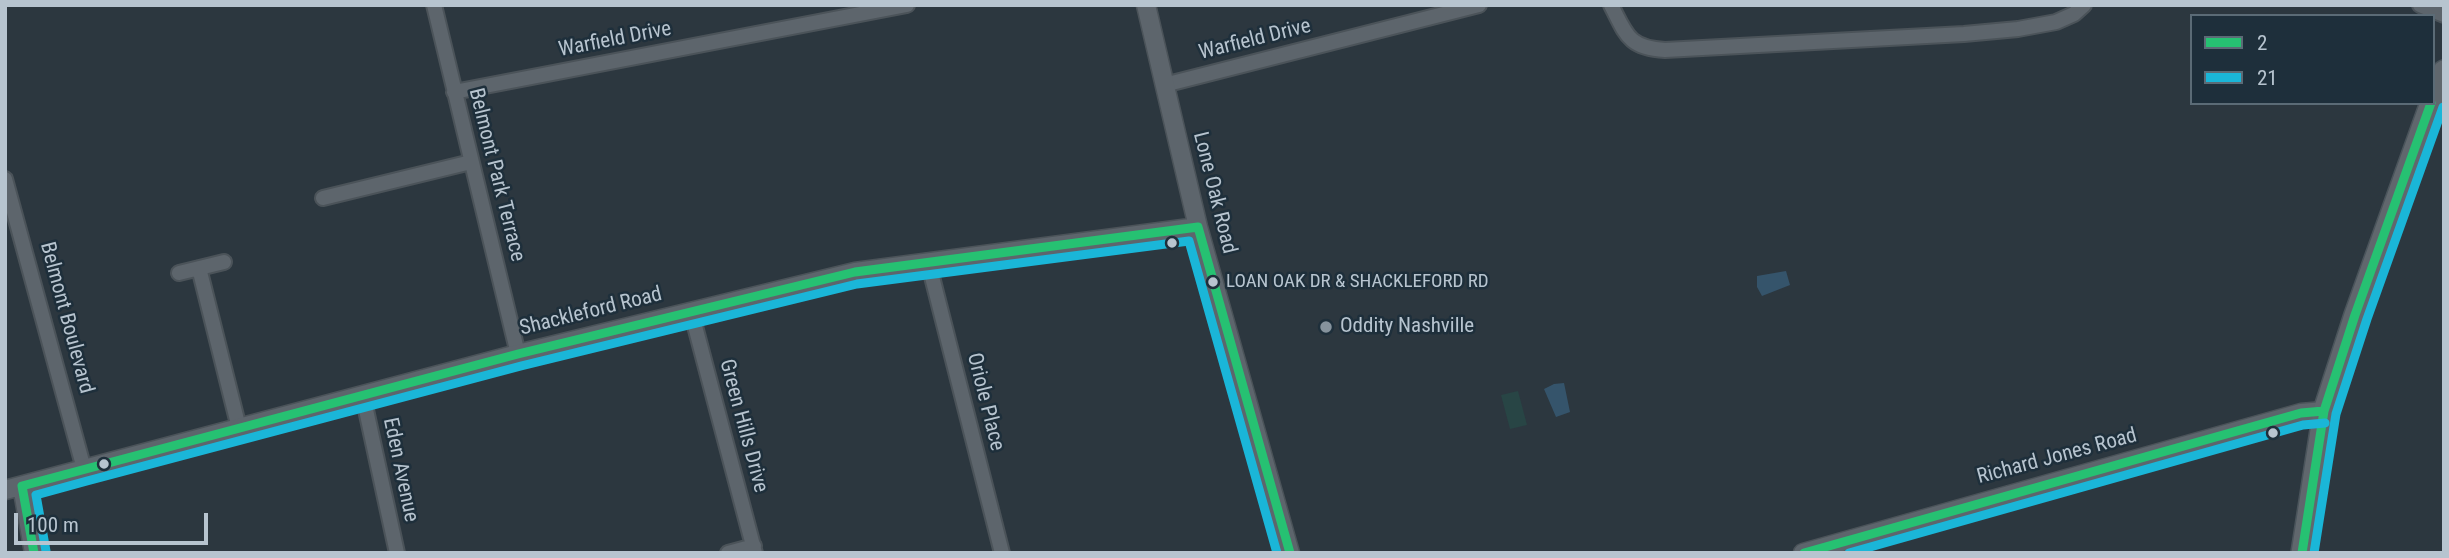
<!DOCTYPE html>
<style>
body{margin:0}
#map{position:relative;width:2449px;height:558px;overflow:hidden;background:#2c373f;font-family:"Roboto Condensed",sans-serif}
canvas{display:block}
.frame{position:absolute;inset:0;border:7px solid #b7c4cf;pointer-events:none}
.legend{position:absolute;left:2190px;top:14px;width:245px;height:91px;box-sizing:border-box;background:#1e2f3b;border:2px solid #5b6b76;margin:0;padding:9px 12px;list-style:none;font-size:21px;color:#b7c4cf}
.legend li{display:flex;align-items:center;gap:14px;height:35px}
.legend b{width:35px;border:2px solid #5b6b76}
.scale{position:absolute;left:14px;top:513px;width:194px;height:32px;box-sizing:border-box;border:4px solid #b7c4cf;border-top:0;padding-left:9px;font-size:21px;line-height:24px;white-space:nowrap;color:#b7c4cf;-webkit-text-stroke:5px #1e2f3b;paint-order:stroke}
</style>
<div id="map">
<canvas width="2449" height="558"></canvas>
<div class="frame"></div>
<ul class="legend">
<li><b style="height:9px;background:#26c172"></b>2</li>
<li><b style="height:9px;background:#1ab6d8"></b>21</li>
</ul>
<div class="scale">100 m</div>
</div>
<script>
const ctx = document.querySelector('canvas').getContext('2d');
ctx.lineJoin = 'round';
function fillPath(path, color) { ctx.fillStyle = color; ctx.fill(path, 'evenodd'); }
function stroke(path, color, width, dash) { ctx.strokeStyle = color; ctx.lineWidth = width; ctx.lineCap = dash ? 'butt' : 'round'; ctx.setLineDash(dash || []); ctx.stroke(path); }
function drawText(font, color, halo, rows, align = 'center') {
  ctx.font = font + ' "Roboto Condensed",sans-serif'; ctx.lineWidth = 5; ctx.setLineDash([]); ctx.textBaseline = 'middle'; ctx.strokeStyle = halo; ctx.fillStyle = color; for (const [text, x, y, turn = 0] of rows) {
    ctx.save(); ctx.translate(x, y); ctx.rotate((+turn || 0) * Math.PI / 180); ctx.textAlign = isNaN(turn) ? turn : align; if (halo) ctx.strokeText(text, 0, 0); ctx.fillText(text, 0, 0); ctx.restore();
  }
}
fillPath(new Path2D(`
 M1518 391 1527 425 1510 429 1501 395Z`), '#284545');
fillPath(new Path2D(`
 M1786 271 1790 285 1762 296 1757 287V276Z
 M1564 383 1570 412 1556 417 1544 389 1554 384Z`), '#35546b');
const minor = new Path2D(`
 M434 5 518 354
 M1611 5C1626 34 1628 48 1665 50L1964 34 2018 29 2056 22 2074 14 2084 5
 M2420 5 2444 15
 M1164 85 1479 5
 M454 92 907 5
 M5 179 84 469
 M323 198 471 162
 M928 261 1002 553
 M199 268 239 428
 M179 273 224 262
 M691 311 755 553
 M363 396 397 553
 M728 553 754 546`);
const tertiary = new Path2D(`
 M1146 5 1198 227 1290 553
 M22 486 34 553
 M5 490 518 354 855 272 1198 227
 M1803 553 2301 413 2324 411`);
const primary = new Path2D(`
 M2433 98 2444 71
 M2302 553 2324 411 2355 315 2431 103`);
stroke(minor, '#4b5359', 18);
stroke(tertiary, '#4b5359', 21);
stroke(primary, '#4a545b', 24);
stroke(minor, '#5d656c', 14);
stroke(tertiary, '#5d656c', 18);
stroke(primary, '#60676d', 21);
stroke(new Path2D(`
 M34 553 22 486 518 354 855 272 1198 227 1290 553
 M1804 553 2301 413 2324 411
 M2302 553 2324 411 2355 315 2431 103`), '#26c172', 9);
stroke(new Path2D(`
 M46 551 36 495 87 481 521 366 857 284 1189 241 1277 553
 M1849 553 2303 425 2325 423
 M2314 553 2336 414 2367 319 2443 107`), '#1ab6d8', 9);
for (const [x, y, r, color] of [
 [1172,243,6,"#b7c4cf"],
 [1213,282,6,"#b7c4cf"],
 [1326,327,7,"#86939d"],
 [2273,433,6,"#b7c4cf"],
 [104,464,6,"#b7c4cf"]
]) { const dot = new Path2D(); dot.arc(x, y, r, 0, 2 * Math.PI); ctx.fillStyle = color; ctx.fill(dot); stroke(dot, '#1e2f3b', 2.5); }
drawText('19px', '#b7c4cf', '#1e2f3b', [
 ["LOAN OAK DR & SHACKLEFORD RD",1226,282]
], 'left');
drawText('21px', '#b7c4cf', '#1e2f3b', [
 ["Warfield Drive",615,40,-11],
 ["Warfield Drive",1255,40,-14],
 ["Belmont Park Terrace",496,175,76],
 ["Lone Oak Road",1214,193,76],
 ["Shackleford Road",591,312,-14],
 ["Belmont Boulevard",66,318,75],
 ["Oriole Place",985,402,76],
 ["Green Hills Drive",743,426,75],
 ["Richard Jones Road",2057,457,-15],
 ["Eden Avenue",400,470,78]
]);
drawText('21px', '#b7c4cf', '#1e2f3b', [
 ["Oddity Nashville",1340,327]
], 'left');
</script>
